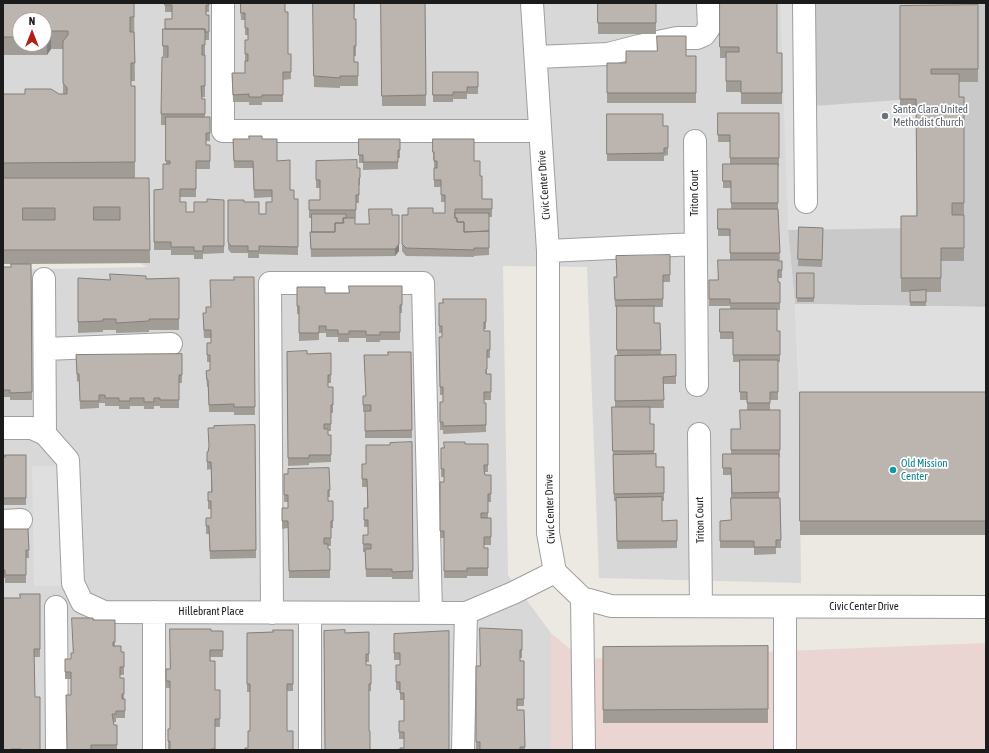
<!DOCTYPE html>
<style>
body{margin:0}
#map{position:relative;width:989px;height:753px;overflow:hidden;background:#ece9e2;font-family:"Asap Condensed",sans-serif}
canvas{display:block}
.frame{position:absolute;inset:0;border:4px solid #1b1b1b;pointer-events:none}
.north{position:absolute;left:12px;top:12px;width:40px;height:40px;box-sizing:border-box;background:#fff;border:1px solid #a4a4a4;border-radius:50%;rotate:0deg;font-size:11px;font-weight:700;line-height:16px;text-align:center;color:#1b1b1b}
.north::after{content:'';display:block;margin:auto;width:14px;height:18px;background:#b32013;clip-path:polygon(50% 0,100% 100%,50% 72%,0 100%)}
</style>
<div id="map">
<canvas width="989" height="753"></canvas>
<div class="frame"></div>
<div class="north">N</div>
</div>
<script>
const ctx = document.querySelector('canvas').getContext('2d');
ctx.lineJoin = 'round';
function fillPath(path, color) { ctx.fillStyle = color; ctx.fill(path, 'evenodd'); }
function stroke(path, color, width, dash) { ctx.strokeStyle = color; ctx.lineWidth = width; ctx.lineCap = dash ? 'butt' : 'round'; ctx.setLineDash(dash || []); ctx.stroke(path); }
function drawText(font, color, halo, rows, align = 'center') {
  ctx.font = font + ' "Asap Condensed",sans-serif'; ctx.lineWidth = 3.5; ctx.setLineDash([]); ctx.textBaseline = 'middle'; ctx.strokeStyle = halo; ctx.fillStyle = color; for (const [text, x, y, turn = 0] of rows) {
    ctx.save(); ctx.translate(x, y); ctx.rotate((+turn || 0) * Math.PI / 180); ctx.textAlign = isNaN(turn) ? turn : align; if (halo) ctx.strokeText(text, 0, 0); ctx.fillText(text, 0, 0); ctx.restore();
  }
}
fillPath(new Path2D(`
 M3 3H780L788 230 795 304 799 395 801 583 599 578 587 267 503 266 508 575 551 633V750H3V270L147 267 3 186ZM20 20H44V44H20Z`), '#d9d8d8');
fillPath(new Path2D(`
 M551 633 582 659 986 643V750H551Z`), '#ebd5d2');
fillPath(new Path2D(`
 M780 3H986V307L795 304 788 230Z`), '#c9c9c9');
fillPath(new Path2D(`
 M780 3H810L813 106 900 100 903 114H921L915 228 788 230Z
 M795 304 986 307V405H800Z
 M32 466H63L64 586H34Z`), '#dfdfdf');
const minor = new Path2D(`
 M223 3V131H540
 M532 3 548 251V533L555 572 582 598 611 606 986 607
 M804 3 806 202
 M536 57 608 54 639 46 677 38H697L704 35 709 28 708 3
 M695 141 697 385
 M548 251 696 244
 M44 279 45 434
 M45 349 171 344
 M3 428H32L45 434 68 460 73 583 82 602 104 612 466 613 513 593 555 572
 M699 434 701 606
 M3 521 21 520
 M582 598 584 750
 M56 607 57 750
 M785 607V750
 M154 612V750
 M272 613 270 283H423L431 613
 M310 750V613
 M463 750 466 613`);
stroke(minor, '#9f9f9f', 24);
stroke(minor, '#fff', 22);
fillPath(new Path2D(`
 M3 3H134L135 81H131V86H135V178H149L150 263 31 264 32 400H10V397H3V267H11L25 264H3V94H63V49H51L47 55H3ZM20 20H44V44H20Z
 M165 3H209V12H206V15H209V40H205V97H202V99H205V117H210V141H206V145H210V169H196V197H180V202L186 212H194L207 202 224 200V253L203 254V259H194V255H171V250H154V190L163 189 166 164V125H161V114L168 57 163 56V29H165L172 19V12H165Z
 M240 3 285 12 288 54H291V79L283 80V102H262V105H249V102H233L232 73H245V40H248V35H245V20H241Z
 M313 3H355L354 19H356V56H354V62H358V86H340V88L314 87Z
 M381 3H425L426 106H382Z
 M598 3H656V34H598Z
 M720 3 777 53H782V104H741V92H726V58H720Z
 M978 5V82H959V97H964V261H941V292H926V306H910V292H901V216H917L916 112H900V6Z
 M686 56H696V103H607V63H626Z
 M433 72H478V94H467V99H453V102H433Z
 M718 113H779V166H778V209L780 260H778V261H782V278H778V282H780V310H777V331H780V362H778V400H770V410H747V400H740V362H733V339H720V309H730V306H709V280H718L730 260V236H718V209H731V188H723V164H730V142H718Z
 M607 114 663 126H668V155L664 156V161H607Z
 M233 139H262L277 161 294 199 298 247V255L259 254V258H248V253H231L228 249V200L244 202 259 214H266L272 202V197L254 198 253 168H234Z
 M359 139H400V158H398V169L363 170V163H359Z
 M433 139 474 161 480 176 482 199H492V217H489V255L474 256V257L406 256 402 251V215L433 213H445V202H441V187H434V160H433Z
 M316 161 360 168V185H359V203H356V218H346L355 224H369L392 215 399 251 395 256 311 257 310 232H312V218H309V200H320V188H316Z
 M799 227 823 228 822 267 798 266Z
 M670 255V282H663V307H654V323H660L661 355H676V384H663L664 408H650V424H654V454L656 467H664V501H662V521L677 520V548L617 549 616 501H614L613 458 612 407H615V356H617V307H615L614 285 616 277Z
 M797 273H814V302H797Z
 M254 277 255 415H234V412H209L208 387H207L206 371 210 370V362H207V343H211V338H204L203 321 206 313V307H211L234 280Z
 M78 278 110 280 179 278V330H149V332L116 333V330H103V332L78 333Z
 M402 286V313H400V340H380V342H366V338H349V342H338V337H326V333H319V340L299 341V314H297V287L325 293H349Z
 M486 299V329H484V331H490V358H487V374H491V400H484V403H486V432L443 434V430H440V402H443V395H440L439 337H442V333H439V303Z
 M287 352 307 354 331 353V383H328V387H333V413H331V431H328V435H331V462L309 463V465L288 466Z
 M411 352 412 438H365V412H363V396H366L364 355H388Z
 M182 354V383H179V408H160V406H154V409H144V406H130V409H119V406H105V403H99V408L80 409 79 381 77 382 76 355Z
 M800 392H986V535H800Z
 M780 410V457H779V498H780L781 548H776V554L754 555V548H720V521L731 520V475H723V454H731V429H740Z
 M255 425 256 558 210 559 209 534H206V518H211V509H208V492H211V469L207 470V452H208L214 428Z
 M412 442 413 579H392V577H366L365 552H363V535H368V527H364V508H367V487H362V464H366L390 445Z
 M465 444H488V472H485V475H491V502H488V518H491V545H484V548H488V576H467V578H444V538H440V482H444V477H441V448Z
 M26 455V505H3V457Z
 M329 468 330 497H328V501H333V528H331V546H328V549H330V578H289L288 528 282 529V508H288V502H284V474Z
 M3 529H28L29 558H26V583H5V578H3Z
 M40 594V657H34L35 697 40 750H3L20 598Z
 M93 620H115V646L121 652H124V675H120V678H124V699H125V718H116V722H113L114 725H117V750H67L71 695V679H65V659H71L73 653Z
 M293 630V691H287V731L293 750 248 748 250 731V692H247V633L273 632Z
 M522 630V658H520V661H524V706H517V710H524L525 750H476V666H480Z
 M211 631H223V657H210L215 690H220V727H215V750H170V749H168V729H170V688H166V669H170Z
 M449 631 404 748V739H399V721H404V700H400V690H396V665H400V660H394V634Z
 M369 632V662H366V665H371V691H369V731L370 750 345 633Z
 M768 646V723H603V647Z`), '#a29c96');
fillPath(new Path2D(`
 M51 31V49L47 55V37Z
 M399 244V251L395 256V249Z`), '#847f7a');
const building = new Path2D(`
 M3 3H134V17H130V32H134L135 63H131V86H135V162L3 163V94H25V89H51L59 94H67V88L63 83V41L68 35V31H51L47 37H44V20H20V37H3Z
 M165 3H209V5H206V15H209V32H205V29H165V19H172V5H165Z
 M241 3H285V12H288V54H291V72H283V95H262V97H249V94L233 95 232 73H245V61H248V54H245V40H248V28H245V13H241Z
 M313 3H354V19H356V46H354V62H358V76H340V78L314 76Z
 M381 3H425L426 95 382 96Z
 M598 3H656V23H598Z
 M720 3H777V53H782V93H741V81H726V52H739V47H720Z
 M978 5V69H931V74H959V97H964V203H952V215H964V248H941V278H901V216H917L916 99H900V6Z
 M163 29H205V45H202V55H205V86H201L202 99H205V114H161L162 57H168V46H163Z
 M657 36H686V56H696V93H607V63H626V51H657Z
 M433 72H478V87H467V92H453V95H433Z
 M718 113H779V158H730V135H718Z
 M607 114H663V126H668V148H664V153L607 154Z
 M166 117H210V133H206V145H210V161H196V189H180V202H186V212H194V202H207V199L224 200V246H203V251H194V247H171V242H154V190L163 189V164H170V161H166Z
 M249 136H262V139H277V161L290 160V190H294V199H298V247L259 246V251H248V246H231L228 242V200H244V202H259V214H266V202H272V190H254L253 161H234L233 139H249Z
 M359 139H400V150H398V162H363V155H359Z
 M433 139H474V161H480V176H482V199H492V209H455V218H457V222H464V232L489 231V248H474V250L406 248 402 244V215H408V208H433V213H445V195H441V180H434V168H437V161H434V152H433Z
 M357 160V168H360V178H359V195H356V210H309V200H320V180H316V161Z
 M723 164H778V203H731V181H723Z
 M3 178H149L150 250H3ZM94 207H120V220H94ZM23 208H55V220H23Z
 M369 209H392V215H399V244L395 249H311L310 232H335V223H344L343 218H355V224H369Z
 M718 209H778L780 253H730V229H718Z
 M455 213H489V231L464 232V222H457V218H455Z
 M312 214H346V218H343V223H335V232H312Z
 M799 227 823 228 822 260 798 259Z
 M670 255V275H663V299L615 300 614 277H617L616 256Z
 M718 260H778V261H782V270H778V282H780V303H730V299H709V280H718Z
 M11 264H31L32 392 10 393V390H3V267H11Z
 M797 273H814V298H797Z
 M110 274 146 276V279L179 278V319H149V321L116 323V319H103V321L78 322V278L110 280Z
 M234 277H254L255 407H234V404L209 405 208 380H207L206 371 210 370V355H207V343H211V330H204L203 313H206V307H211L210 280H234Z
 M349 286H402V305H400V332H380V335H366V331H349V334H338V330H326V326H319V333H299V306H297V287H325V293H349Z
 M926 290V302H910V291Z
 M443 299H486V322H484V331H490V350H487V369H486V374H491V392H484V403H486V425L443 426V422H440V402H443V387H440L439 337H442V326H439V303H443Z
 M617 306H654V323H660L661 350H617Z
 M720 309H777V331H780V355H733V332H720Z
 M307 351V354L331 353V375H328V387H333V405H331V424H324V429H328V435H331V455H309V458H288L287 352Z
 M388 352H411L412 430 365 431V411H371V405H363V396H366L364 355H388Z
 M182 354V375H179V400H160V398H154V402H144V398H130V401H119V398H105V395H99V401H80L79 374H77L76 355Z
 M676 355V376L663 377 664 400 615 401V356Z
 M740 360H778V392H770V403H747V392H740Z
 M800 392H986V521H800Z
 M612 407H650V424H654V451H613Z
 M740 410H780V450H731V429H740Z
 M255 425 256 550 210 551 209 526H206V518H211V501H208V492H212L211 462H207V452H208L209 446 208 428H214V426Z
 M412 442 413 571 392 572V569H366L365 549H371V544H363V535H368V520H364V508H368L367 479H362V464H366V445H390V443Z
 M444 442H465V444H488V465H484V469L485 475H491V494H488V513H481V518H491V537H484V548H488V568H467V571H444V531H440V482H444V469H441V448H444Z
 M656 454V467H664V493L614 494 613 455Z
 M723 454H779V492L732 493 731 468H723Z
 M5 455H26V498H3V457H5Z
 M329 468 330 490H328V501H333V521H331V538H324V544H328V549H330V570L289 571 288 521H282V508H288V495H284V474H288V469Z
 M662 497V521L677 520V541H617L616 498Z
 M731 498H780L781 540H776V547H754V541H720V521L731 520Z
 M3 529H28L29 550H26V575H5V570H3Z
 M20 594H40V649H34L35 697H40V750H21V749H11V750H3V598H20Z
 M72 618H93V620H115V642H113V646H121V652H124V667H120V678H124V694H122V699H125V711H116V714H112L114 725H117V745H91V750H67L66 695H71V672H65V659H71V653H73Z
 M480 628 522 630V650H520V661H524V699H517V710H524L525 747H520V750H480V742H476V666H480Z
 M170 629H211V631H223V650H210V661H215V690H220V719H215V749H211V750H170V741H168V729H170V681H166V669H170Z
 M273 630H293V684H287V731H293V750H245V748H248V731H250V684H247V633L273 632Z
 M345 630V633L369 632V654H366V665H371V684H369V731H370V750H325L324 631Z
 M449 631V750H400V748H404V732H399V721H404V693H400V682H396V665H400V653H394V634Z
 M768 646V709L603 710V647Z`);
fillPath(building, '#bcb5af');
stroke(building, '#847f7a', 1);
for (const [x, y, r, color] of [
 [885,116,4,"#6b7280"],
 [893,470,4,"#0f9aa8"]
]) { const dot = new Path2D(); dot.arc(x, y, r, 0, 2 * Math.PI); ctx.fillStyle = color; ctx.fill(dot); stroke(dot, '#fff', 1.5); }
drawText('11px', '#5b616d', '#fff', [
 ["Santa Clara United",893,110],
 ["Methodist Church",893,123]
], 'left');
drawText('11px', '#1b1b1b', '#fff', [
 ["Civic Center Drive",544,185,-94],
 ["Triton Court",695,193,-90],
 ["Civic Center Drive",550,509,-92],
 ["Triton Court",700,520,-91],
 ["Civic Center Drive",864,607],
 ["Hillebrant Place",211,612]
]);
drawText('11px', '#0d838f', '#fff', [
 ["Old Mission",901,464],
 ["Center",901,477]
], 'left');
</script>
